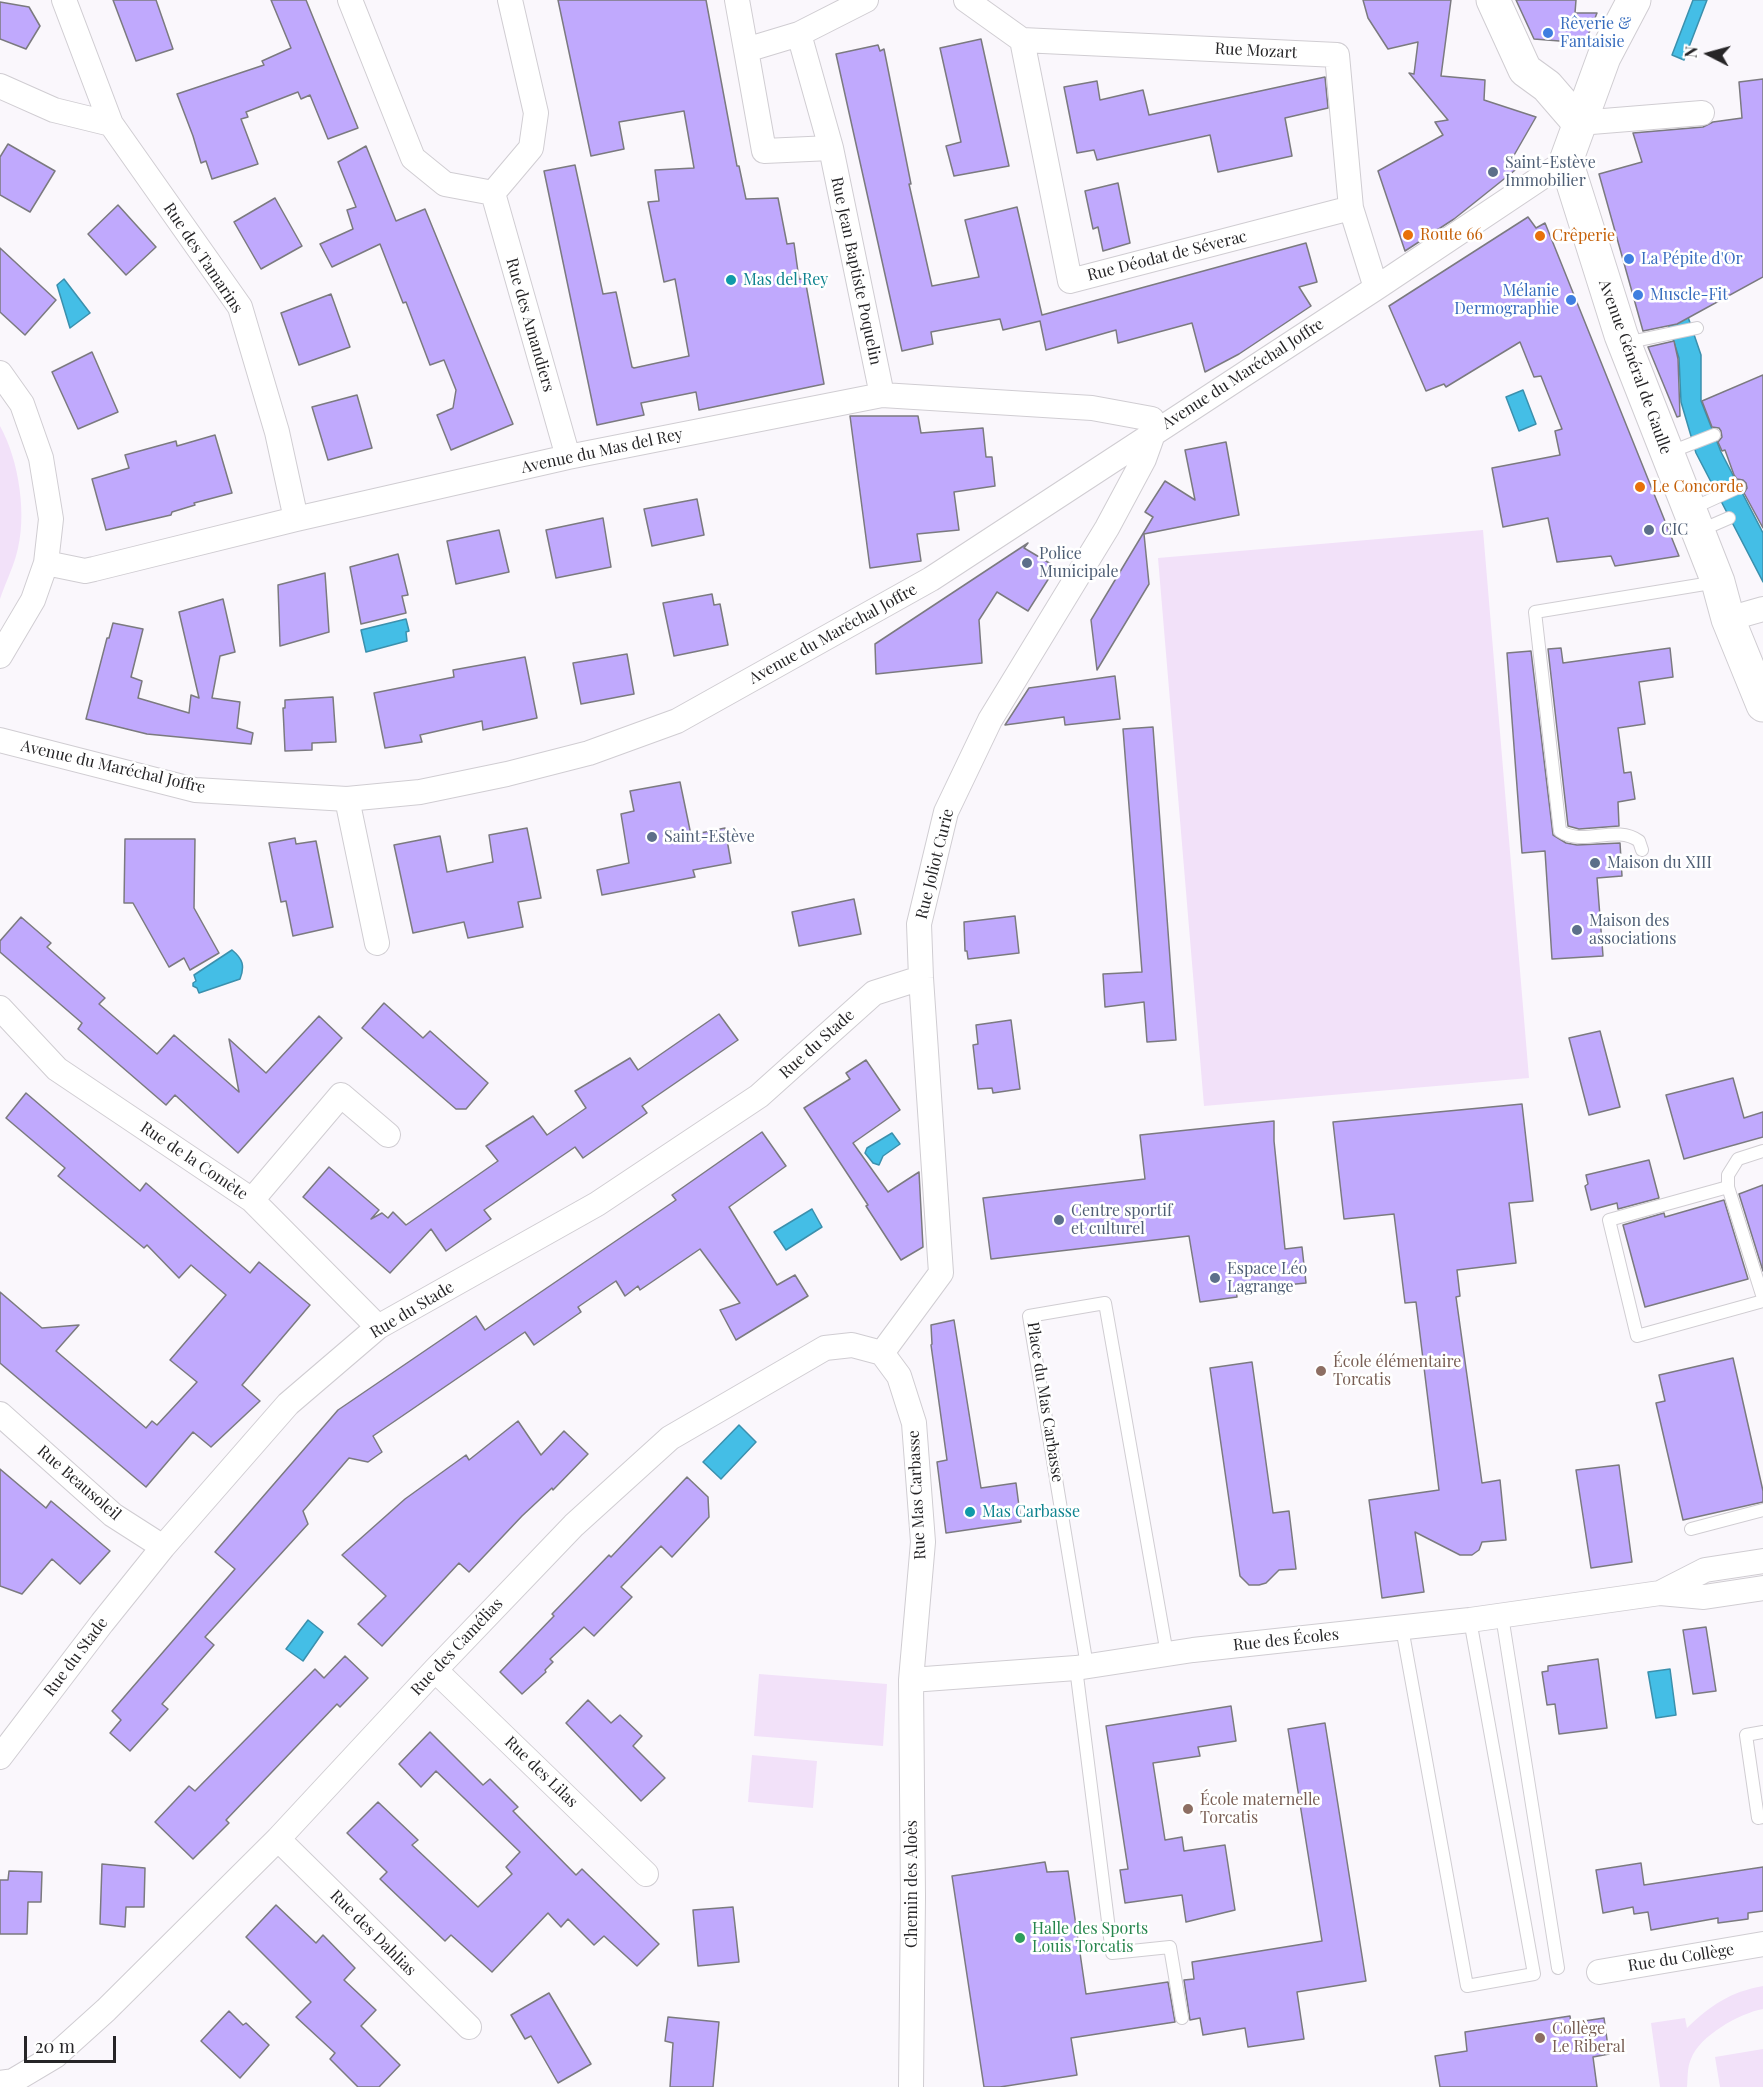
<!DOCTYPE html>
<meta charset="utf-8">
<style>
body{margin:0}
#map{position:relative;width:1763px;height:2087px;overflow:hidden;background:#faf7fc;font-family:"Playfair Display",serif}
canvas{display:block}
.north{position:absolute;left:1679px;top:24px;width:60px;height:60px;-webkit-text-stroke:4px #fff;paint-order:stroke;rotate:276deg;font-size:16px;font-weight:700;line-height:24px;text-align:center;color:#262527}
.north::after{content:'';display:block;margin:auto;width:21px;height:27px;background:#262527;clip-path:polygon(50% 0,100% 100%,50% 72%,0 100%)}
.scale{position:absolute;left:24px;top:2036px;width:92px;height:27px;box-sizing:border-box;border:3px solid #262527;border-top:0;padding-left:8px;font-size:18px;line-height:21px;white-space:nowrap;color:#262527;-webkit-text-stroke:4px #fff;paint-order:stroke}
</style>
<div id="map">
<canvas width="1763" height="2087"></canvas>
<div class="north">N</div>
<div class="scale">20 m</div>
</div>
<script>
const ctx = document.querySelector('canvas').getContext('2d');
ctx.lineJoin = 'round';
function fillPath(path, color) { ctx.fillStyle = color; ctx.fill(path, 'evenodd'); }
function stroke(path, color, width, dash) { ctx.strokeStyle = color; ctx.lineWidth = width; ctx.lineCap = dash ? 'butt' : 'round'; ctx.setLineDash(dash || []); ctx.stroke(path); }
function drawText(font, color, halo, rows, align = 'center') {
  ctx.font = font + ' "Playfair Display",serif'; ctx.lineWidth = 5; ctx.setLineDash([]); ctx.textBaseline = 'middle'; ctx.strokeStyle = halo; ctx.fillStyle = color; for (const [text, x, y, turn = 0] of rows) {
    ctx.save(); ctx.translate(x, y); ctx.rotate((+turn || 0) * Math.PI / 180); ctx.textAlign = isNaN(turn) ? turn : align; if (halo) ctx.strokeText(text, 0, 0); ctx.fillText(text, 0, 0); ctx.restore();
  }
}
fillPath(new Path2D(`
 M0 426C19 460 28 517 16 556 12 570 5 584 0 599Z
 M1483 530 1529 1078 1204 1106 1158 558Z
 M759 1674 887 1684 883 1746 754 1736Z
 M752 1755 817 1761 813 1808 748 1802Z
 M1763 1986V2009C1740 2013 1699 2036 1691 2059 1687 2067 1688 2078 1687 2087H1660L1651 2023 1685 2018 1687 2028C1711 2005 1730 1992 1763 1986Z
 M1763 2049V2087H1720L1715 2057Z`), '#f2e1f9');
const water = new Path2D(`
 M1693 0H1707L1684 60 1672 55Z
 M1657 226 1701 355V401L1721 452 1763 533V582L1696 453 1681 402 1679 358 1639 232Z
 M64 279 90 313 70 328 57 285Z
 M1523 390 1536 424 1519 431 1506 397Z
 M406 619 409 631 406 632 407 641 366 652 361 630Z
 M232 950C243 959 245 966 240 979L199 993 197 988 193 986V983L196 981 194 975Z
 M892 1133 900 1144 883 1156 879 1165 873 1163 865 1153 867 1148Z
 M812 1209 822 1227 786 1250 774 1232Z
 M739 1425 756 1442 721 1479 703 1462Z
 M308 1620 323 1632 303 1661 286 1649Z
 M1670 1669 1676 1715 1656 1718 1648 1672Z`);
fillPath(water, '#44bee6');
stroke(water, '#3b90ad', 1.5);
const building = new Path2D(`
 M113 0H156L173 49 136 61Z
 M271 0H306L358 128 328 139 310 95 301 99 298 92 246 112 248 117 241 119 258 164 212 179 206 161 201 163 193 136 177 94 264 65 262 61 291 48Z
 M558 0H706L737 166H739L746 199 778 198 787 244 794 243 799 279H805L824 384 699 410 696 392 641 403 644 415 597 425 544 171 575 165 603 294 616 292 632 367 634 368 689 356 675 279 664 282 648 202 659 201 655 170 694 168 684 111 619 122 624 149 591 156Z
 M1363 0H1451L1441 76 1485 80 1484 100 1536 117 1513 157 1524 163 1454 219 1405 251 1378 171 1443 135 1435 122 1448 120 1409 73 1414 74 1418 42 1388 49 1368 18Z
 M1516 0H1576L1575 13H1597L1585 43 1534 39Z
 M0 2 29 7 40 26 26 49 0 39Z
 M981 39 1009 166 954 176 946 146 961 142 940 48Z
 M878 45 880 51 884 49 911 184H909L932 286 979 277 965 220 1017 207 1042 315 1306 243 1317 282 1299 287 1311 306 1239 354 1205 372 1192 323 1118 343 1116 330 1046 350 1040 321 1003 330 1000 319 931 332 933 344 902 351 836 54Z
 M1325 77 1328 108 1285 118 1292 156 1218 172 1210 135 1097 160 1094 150 1077 153 1064 87 1097 81 1100 100 1143 90 1149 115Z
 M1763 79V277L1677 324 1643 331 1599 174 1642 162 1633 133 1703 127 1713 122 1742 118 1739 82Z
 M8 144 55 171 30 212 0 195V157Z
 M366 146 396 221 425 209 513 424 451 450 437 415 453 408 456 390 444 360 430 365 406 302 403 303 380 244 332 267 320 244 353 229 347 210 356 207 338 162Z
 M1118 183 1130 243 1103 251 1098 227 1093 229 1085 191Z
 M275 198 302 246 261 269 234 222Z
 M118 205 156 247 126 275 88 234Z
 M1528 217 1536 228 1545 223 1679 556 1615 566 1611 556 1557 562 1548 518 1503 527 1492 468 1560 455 1555 431 1562 429 1541 376 1534 377 1520 342 1446 387 1444 384 1426 391 1389 306Z
 M0 248 56 300 25 335 0 312Z
 M331 294 350 347 299 365 281 313Z
 M1674 341 1678 359 1680 416 1677 417 1648 347Z
 M92 352 118 412 78 429 52 372Z
 M1763 375V528L1744 493 1747 488 1746 483 1743 480 1737 479 1734 475 1725 450 1722 451 1718 442 1722 437 1721 431 1719 428 1712 427 1702 401Z
 M357 395 372 448 328 460 312 407Z
 M850 416H918L921 433 983 428 986 457H992L995 486 954 492 959 530 917 534 921 561 870 568Z
 M215 435 232 493 194 503 195 505 172 512 171 515 106 530 92 479 129 468 125 455 176 441 177 446Z
 M1226 442 1239 515 1144 534 1149 584 1097 670 1091 620 1153 517 1145 512 1165 481 1195 500 1185 450Z
 M697 499 704 535 652 546 644 509Z
 M603 518 611 567 556 578 546 530Z
 M499 530 509 572 456 584 447 541Z
 M1028 543 1024 548 1056 567 1028 611 997 592 979 620 982 663 876 674 875 644Z
 M398 554 408 595 402 596 406 613 361 624 350 567Z
 M325 573 329 632 280 646 278 585Z
 M712 594 714 605 720 604 728 645 674 656 663 603Z
 M223 599 235 652 220 656 212 698 240 702 237 728 253 733 251 744 147 734 86 719 107 638H109L113 623 143 629 131 677 142 681 138 698 189 713 191 695 199 698 179 612Z
 M1561 648 1563 663 1670 648 1673 677 1639 682 1645 724 1618 728 1624 773 1631 772 1635 799 1618 802 1619 826 1579 829 1568 826 1548 649Z
 M1531 651 1553 835 1566 843 1577 845 1620 843 1622 876 1597 878 1603 956 1552 959 1545 851 1522 853 1507 653Z
 M627 654 634 694 581 704 573 663Z
 M525 657 537 718 483 730 482 721 420 735 422 742 385 748 374 693 454 677 453 670Z
 M1115 676 1120 719 1065 725 1064 717 1005 725 1029 688Z
 M333 697 336 742 312 743V750L285 751 283 708H285V700Z
 M1153 727 1176 1040 1147 1042 1144 1002 1105 1007 1103 974 1142 972 1123 729Z
 M680 782 691 835 725 828 731 863 693 870 695 877 602 895 597 870 629 863 621 814 634 811 630 791Z
 M527 828 541 898 518 902 523 927 468 938 464 922 413 933 394 845 440 836 447 872 493 862 489 835Z
 M295 838 296 844 316 841 333 927 293 936 286 901 281 902 269 843Z
 M125 839H195L194 908 219 953 190 970 184 958 169 967 133 903H124Z
 M854 899 861 934 799 946 792 912Z
 M1015 916 1019 953 968 959 967 951H965L964 922Z
 M21 917 51 943 47 947 105 998 99 1004 157 1054 174 1035 239 1092 229 1039 266 1073 319 1016 342 1038 238 1153 175 1095 166 1105 78 1029 82 1023 0 952V941Z
 M384 1003 423 1038 430 1031 488 1083 466 1109H456L362 1028Z
 M719 1014 738 1040 642 1106 647 1113 583 1158 575 1147 484 1210 491 1219 446 1251 431 1229 390 1273 303 1197 329 1167 379 1210 371 1219 382 1213 388 1218 393 1212 406 1225 498 1161 486 1146 533 1116 547 1135 586 1108 575 1091 630 1058 638 1070Z
 M1011 1020 1020 1089 993 1093 992 1088 978 1089 973 1045 978 1044 976 1025Z
 M1600 1031 1620 1107 1589 1115 1569 1038Z
 M866 1060 900 1110 853 1143 888 1192 919 1172 923 1247 901 1260 866 1206 868 1205 804 1108 850 1079 846 1073Z
 M1733 1078 1744 1118 1763 1112V1137L1684 1159 1666 1095Z
 M26 1093 140 1191 146 1183 250 1273 259 1262 310 1305 242 1385 260 1401 211 1447 193 1432 146 1487 0 1363V1292L42 1328 79 1325 56 1351 146 1428 152 1421 157 1425 197 1382 170 1360 226 1295 191 1265 179 1278 147 1245 144 1248 58 1176 65 1168 6 1118Z
 M1522 1104 1533 1201 1509 1203 1516 1263 1457 1270 1460 1296 1456 1297 1482 1483 1500 1480 1506 1540 1482 1542 1479 1550 1472 1555H1460L1415 1532 1424 1592 1382 1598 1369 1500 1439 1490 1416 1302 1405 1303 1394 1214 1344 1219 1333 1122Z
 M1274 1121V1141L1285 1249 1302 1247 1306 1283 1236 1290 1237 1297 1200 1302 1189 1236 991 1259 983 1198 1145 1179 1140 1135Z
 M762 1132 786 1166 729 1207 777 1285 795 1275 808 1296 736 1340 720 1310 740 1303 700 1249 640 1290 638 1286 625 1296 616 1281 578 1307 581 1312 534 1345 525 1332 373 1436 382 1452 368 1462 349 1458 303 1511 308 1524 205 1637 214 1645 162 1704 168 1709 130 1751 110 1733 121 1720 112 1711 235 1569 215 1552 338 1410 476 1316 485 1330 676 1200 672 1195Z
 M1649 1160 1659 1198 1618 1209 1617 1203 1591 1210 1585 1186 1588 1184 1586 1175Z
 M1763 1185V1271L1739 1194Z
 M1724 1200 1748 1279 1645 1307 1623 1225 1664 1213 1665 1217Z
 M954 1320 981 1488 1016 1483 1021 1522 946 1533 937 1462 947 1460 931 1345 932 1344 931 1325Z
 M1733 1358 1763 1491V1502L1683 1520 1656 1403 1665 1401 1659 1375Z
 M1252 1362 1273 1513 1289 1511 1296 1569 1279 1570 1266 1583 1259 1585H1249L1240 1576 1210 1368Z
 M518 1421 541 1455 564 1431 588 1454 553 1490 552 1488 522 1516 469 1572 459 1563 382 1646 358 1624 386 1596 342 1555 405 1499 466 1455 469 1460Z
 M1619 1465 1632 1562 1591 1568 1576 1470Z
 M0 1469 46 1508 51 1501 110 1551 80 1584 52 1559 22 1594 0 1586Z
 M687 1477 708 1497 709 1517 672 1557 661 1546 621 1587 632 1597 594 1636 584 1627 550 1659 553 1662 545 1670 546 1672 522 1694 500 1672 554 1616 552 1614 609 1555 611 1557Z
 M1706 1627 1716 1691 1693 1694 1683 1630Z
 M345 1656 368 1678 340 1707 337 1704 226 1820 229 1823 193 1859 155 1822 189 1786 195 1791 315 1669 324 1678Z
 M1598 1659 1607 1728 1559 1734 1555 1704 1547 1705 1542 1672 1548 1671V1666Z
 M588 1700 611 1723 620 1715 642 1736 633 1746 665 1778 641 1801 566 1723Z
 M1231 1706 1236 1741 1198 1747 1200 1756 1153 1763 1165 1840 1182 1837 1184 1851 1225 1845 1235 1910 1186 1922 1182 1895 1125 1903 1120 1870 1128 1869 1106 1726Z
 M1325 1723 1366 1981 1297 1992 1304 2039 1248 2047 1245 2028 1203 2035 1200 2018 1190 2020 1184 1980 1194 1979 1192 1962 1322 1941 1288 1729Z
 M430 1732 483 1785 490 1779 518 1807 513 1811 576 1875 582 1869 659 1944 637 1966 604 1936 594 1945 568 1919 561 1927 548 1913 492 1972 451 1935 445 1941 380 1879 387 1872 347 1833 378 1802 418 1840 412 1845 478 1907 512 1874 506 1867 520 1852 436 1771 421 1787 399 1764Z
 M1045 1862 1047 1872 1068 1871 1086 1994 1168 1982 1175 2022 1071 2038 1077 2075 1000 2087H984L952 1876Z
 M1641 1863 1644 1885 1763 1867V1911L1748 1913V1919L1718 1923V1918L1651 1930 1648 1912 1634 1914 1633 1907 1603 1913 1596 1870Z
 M102 1864 145 1868 144 1907H126L125 1927 100 1924Z
 M9 1871 42 1872 41 1902H28L27 1934H0V1880H8Z
 M276 1905 316 1943 323 1935 355 1968 344 1980 376 2010 361 2026 400 2065 379 2087H358L330 2059 335 2053 296 2017 311 2002 246 1937Z
 M733 1907 739 1962 698 1966 693 1910Z
 M549 1993 591 2064 558 2083 531 2036 525 2039 511 2015Z
 M229 2011 243 2025 246 2023 269 2045 240 2078 201 2041Z
 M1570 2016 1571 2023 1604 2018 1609 2054 1593 2057 1597 2087H1440L1435 2056 1467 2051 1465 2032Z
 M668 2017 719 2022 713 2087H670L673 2043 665 2041Z`);
fillPath(building, '#c0a9fd');
stroke(building, '#7b7a7f', 1.5);
const lane = new Path2D(`
 M1625 343 1697 328
 M1668 453 1714 435
 M1691 509 1739 487
 M1699 531 1729 518
 M1642 850 1639 841C1616 824 1583 847 1560 831L1535 612 1717 582
 M1763 1151 1738 1159 1728 1175V1187L1763 1298
 M1728 1187 1609 1220 1637 1336 1763 1301
 M1691 1529 1763 1510
 M1502 1616 1558 1968
 M1402 1628 1467 1986 1534 1974 1470 1620
 M1087 1666 1029 1316 1105 1303 1167 1654
 M1076 1668 1112 1953 1170 1947 1182 2018
 M1763 1732 1746 1735 1758 1818 1763 1817`);
const street = new Path2D(`
 M64 0 111 124 240 307 277 432 296 519
 M350 0 413 158 445 184 493 193
 M510 0 536 113 531 148 493 193 568 457
 M737 0 746 50 799 34 831 148 882 395
 M966 0 1022 40
 M799 34 866 0
 M1022 40 1070 281 1351 208 1376 288
 M1022 40 1337 55 1351 208
 M746 50 764 151 831 148
 M0 86 54 110 111 124
 M1579 123 1702 113
 M0 373 22 404 41 458 51 519 46 563 33 600 0 656
 M1728 619 1763 609
 M0 740 195 790 347 799 420 792 507 774 589 753 677 721 931 579 1376 288 1566 161
 M347 799 377 943
 M0 1008 57 1069 252 1200 378 1327
 M252 1200 341 1095 388 1135
 M882 1353 899 1376 914 1423 923 1542 911 1680 913 1897 911 2087
 M0 1414 113 1515 163 1547
 M1660 1593 1705 1570 1763 1561
 M435 1670 646 1874
 M911 1680 1076 1668 1193 1650 1470 1620 1660 1593 1704 1597 1763 1588
 M0 1757 102 1623 163 1547 288 1404 378 1327 597 1204 759 1096 874 993 921 978
 M278 1839 469 2027
 M1599 1972 1763 1944
 M0 2083 13 2081 55 2056 106 2010 278 1839 435 1670 574 1525 670 1438 825 1348 852 1345 882 1353 941 1273 921 978 919 924 946 812 990 720 1107 528 1144 459 1153 434 1152 419 1092 408 882 395 568 457 296 519 94 569 85 571 46 563`);
const secondary = new Path2D(`
 M1493 0 1525 70 1547 86 1579 123
 M1634 0 1604 57 1566 161 1621 335 1718 582 1728 619 1763 705`);
stroke(lane, '#d0cdd2', 14);
stroke(street, '#d0cdd2', 26);
stroke(secondary, '#d0cdd2', 35);
stroke(lane, '#fff', 12);
stroke(street, '#fff', 24);
stroke(secondary, '#fff', 33);
for (const [x, y, r, color] of [
 [1548,33,6,"#3f7fe0"],
 [1493,172,6,"#5c6f8a"],
 [1408,235,6,"#e8710a"],
 [1540,236,6,"#e8710a"],
 [1629,259,6,"#3f7fe0"],
 [731,280,6,"#0f9aa8"],
 [1638,295,6,"#3f7fe0"],
 [1571,300,6,"#3f7fe0"],
 [1640,487,6,"#e8710a"],
 [1649,530,6,"#5c6f8a"],
 [1027,563,6,"#5c6f8a"],
 [652,837,6,"#5c6f8a"],
 [1595,863,6,"#5c6f8a"],
 [1577,930,6,"#5c6f8a"],
 [1059,1220,6,"#5c6f8a"],
 [1215,1278,6,"#5c6f8a"],
 [1321,1371,6,"#8d6e63"],
 [970,1512,6,"#0f9aa8"],
 [1188,1809,6,"#8d6e63"],
 [1020,1938,6,"#2e9e5b"],
 [1540,2038,6,"#8d6e63"]
]) { const dot = new Path2D(); dot.arc(x, y, r, 0, 2 * Math.PI); ctx.fillStyle = color; ctx.fill(dot); stroke(dot, '#fff', 2); }
drawText('16px', '#366cbe', '#fff', [
 ["Rêverie &",1560,24],
 ["Fantaisie",1560,42],
 ["La Pépite d'Or",1641,259],
 ["Mélanie",1559,291,"right"],
 ["Dermographie",1559,309,"right"],
 ["Muscle-Fit",1650,295]
], 'left');
drawText('16px', '#262527', '#fff', [
 ["Rue Mozart",1256,51,3],
 ["Rue Déodat de Séverac",1167,256,-14],
 ["Rue des Tamarins",203,258,56],
 ["Rue Jean Baptiste Poquelin",856,271,78],
 ["Rue des Amandiers",530,325,74],
 ["Avenue Général de Gaulle",1635,367,70],
 ["Avenue du Maréchal Joffre",1243,374,-33],
 ["Avenue du Mas del Rey",602,451,-12],
 ["Avenue du Maréchal Joffre",833,634,-29],
 ["Avenue du Maréchal Joffre",113,767,13],
 ["Rue Joliot Curie",935,864,-76],
 ["Rue du Stade",817,1044,-42],
 ["Rue de la Comète",194,1161,34],
 ["Rue du Stade",412,1310,-31],
 ["Place du Mas Carbasse",1045,1402,81],
 ["Rue Beausoleil",79,1483,41],
 ["Rue Mas Carbasse",917,1495,-93],
 ["Rue des Écoles",1286,1640,-6],
 ["Rue des Camélias",457,1647,-47],
 ["Rue du Stade",76,1657,-53],
 ["Rue des Lilas",541,1772,44],
 ["Chemin des Aloès",912,1884,-90],
 ["Rue des Dahlias",373,1933,45],
 ["Rue du Collège",1681,1958,-9]
]);
drawText('16px', '#4e5e75', '#fff', [
 ["Saint-Estève",1505,163],
 ["Immobilier",1505,181],
 ["CIC",1661,530],
 ["Police",1039,554],
 ["Municipale",1039,572],
 ["Saint-Estève",664,837],
 ["Maison du XIII",1607,863],
 ["Maison des",1589,921],
 ["associations",1589,939],
 ["Centre sportif",1071,1211],
 ["et culturel",1071,1229],
 ["Espace Léo",1227,1269],
 ["Lagrange",1227,1287]
], 'left');
drawText('16px', '#c56008', '#fff', [
 ["Route 66",1420,235],
 ["Crêperie",1552,236],
 ["Le Concorde",1652,487]
], 'left');
drawText('16px', '#0d838f', '#fff', [
 ["Mas del Rey",743,280],
 ["Mas Carbasse",982,1512]
], 'left');
drawText('16px', '#785e54', '#fff', [
 ["École élémentaire",1333,1362],
 ["Torcatis",1333,1380],
 ["École maternelle",1200,1800],
 ["Torcatis",1200,1818],
 ["Collège",1552,2029],
 ["Le Riberal",1552,2047]
], 'left');
drawText('16px', '#27864d', '#fff', [
 ["Halle des Sports",1032,1929],
 ["Louis Torcatis",1032,1947]
], 'left');
</script>
